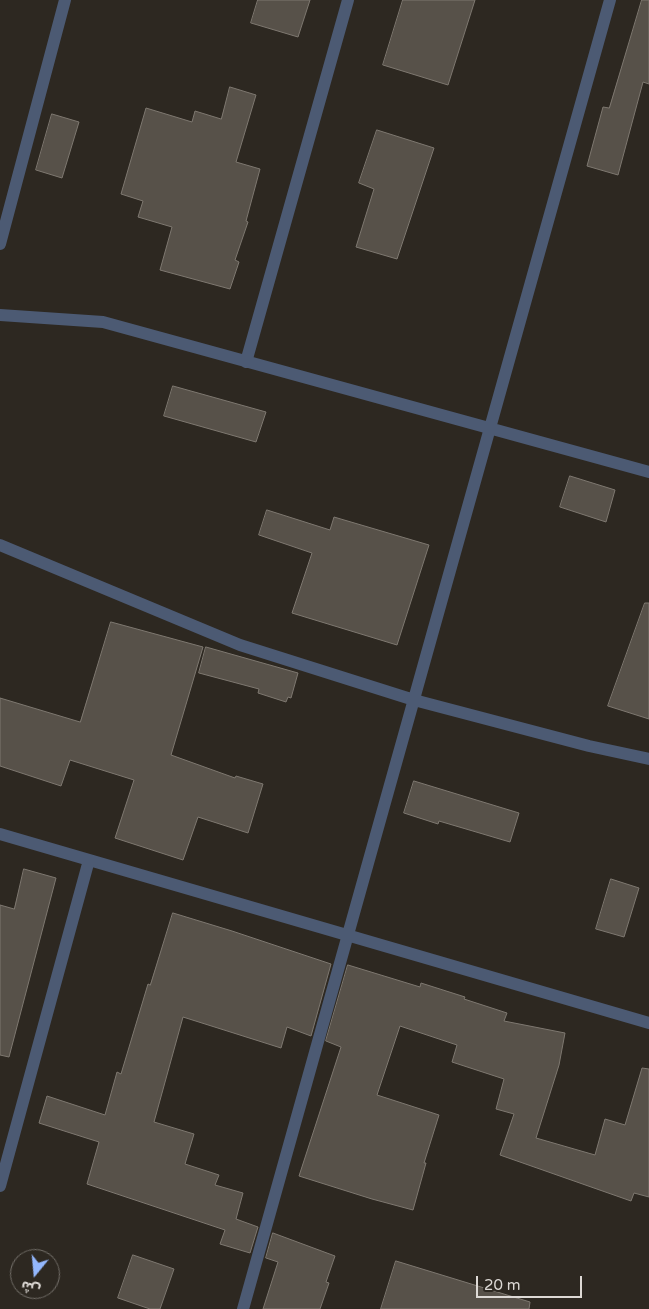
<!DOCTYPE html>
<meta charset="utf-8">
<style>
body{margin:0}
#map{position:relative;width:649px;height:1309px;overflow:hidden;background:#2d2821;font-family:"Varela Round","Noto Sans Arabic",sans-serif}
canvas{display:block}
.north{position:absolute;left:10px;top:1249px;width:50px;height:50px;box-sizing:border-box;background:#2d2821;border:1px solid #736f69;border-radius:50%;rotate:197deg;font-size:14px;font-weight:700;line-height:20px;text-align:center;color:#ddd9d5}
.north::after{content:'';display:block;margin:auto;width:18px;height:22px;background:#93b7fd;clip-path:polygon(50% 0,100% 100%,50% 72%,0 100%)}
.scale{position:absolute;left:476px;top:1276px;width:106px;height:22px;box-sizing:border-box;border:2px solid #ddd9d5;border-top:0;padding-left:6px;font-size:15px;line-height:18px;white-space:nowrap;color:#ddd9d5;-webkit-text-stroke:4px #2d2821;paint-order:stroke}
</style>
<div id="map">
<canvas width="649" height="1309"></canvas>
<div class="north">ش</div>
<div class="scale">20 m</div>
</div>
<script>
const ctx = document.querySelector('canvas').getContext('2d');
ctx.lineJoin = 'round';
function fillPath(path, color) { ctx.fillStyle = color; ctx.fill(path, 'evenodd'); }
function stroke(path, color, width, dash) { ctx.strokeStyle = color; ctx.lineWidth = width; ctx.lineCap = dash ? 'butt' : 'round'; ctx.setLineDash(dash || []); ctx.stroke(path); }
const building = new Path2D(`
 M258 0H310L298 37 251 23Z
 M403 0H475L448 85 383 65Z
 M642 0H649V84L643 82 618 175 587 166 603 107 609 108Z
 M230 87 256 95 236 162 260 169 246 221 248 222 235 260 239 262 230 289 160 270 172 227 138 217 143 201 121 194 146 108 192 122 195 111 221 119Z
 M52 114 79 122 62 178 36 170Z
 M377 130 434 148 397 259 356 247 374 189 359 183Z
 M173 386 266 412 256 442 164 416Z
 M570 476 615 490 606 522 560 507Z
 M267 510 330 530 334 517 429 545 397 645 292 613 312 553 259 535Z
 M645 603H649V719L608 706Z
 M111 622 203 647 171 755 235 778 236 776 263 784 248 833 198 817 183 860 115 838 134 780 70 760 61 786 0 766V698L80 722Z
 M206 647 298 673 291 698 288 697 286 702 258 693 259 689 199 673Z
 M414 781 519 813 510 842 439 821 438 824 404 813Z
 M24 869 56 878 9 1057 0 1055V905L14 909Z
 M611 879 639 888 624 937 596 929Z
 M173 913 232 931 331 964 311 1036 287 1027 281 1048 183 1017 154 1122 194 1134 185 1164 219 1175 215 1185 243 1193 236 1219 258 1227 250 1253 220 1244 225 1230 87 1184 99 1142 39 1123 47 1096 105 1115 117 1072 121 1074 148 984 150 985Z
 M348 965 420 987 421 983 465 997 464 999 507 1013 504 1021 565 1033 559 1065 536 1138 595 1155 605 1119 625 1125 642 1068 649 1069V1197L634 1193 631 1201 500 1155 514 1114 496 1109 504 1079 452 1062 457 1045 400 1026 377 1095 439 1115 424 1163H426L413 1210 372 1199 299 1176 341 1047 326 1041Z
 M273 1233 335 1256 326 1282 329 1283 320 1309H263L278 1262 266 1258Z
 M133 1255 174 1269 160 1309H150L118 1298Z
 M396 1261 530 1302 529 1309H381Z`);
fillPath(building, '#575149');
stroke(building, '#7e7870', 1);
stroke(new Path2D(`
 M0 244 65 0
 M0 315 103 322 649 472
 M246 362 348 0
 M0 545 240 645 414 700 589 746 649 759
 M0 834 649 1023
 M0 1186 89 860
 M243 1309 610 0`), '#4c5a73', 12);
</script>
